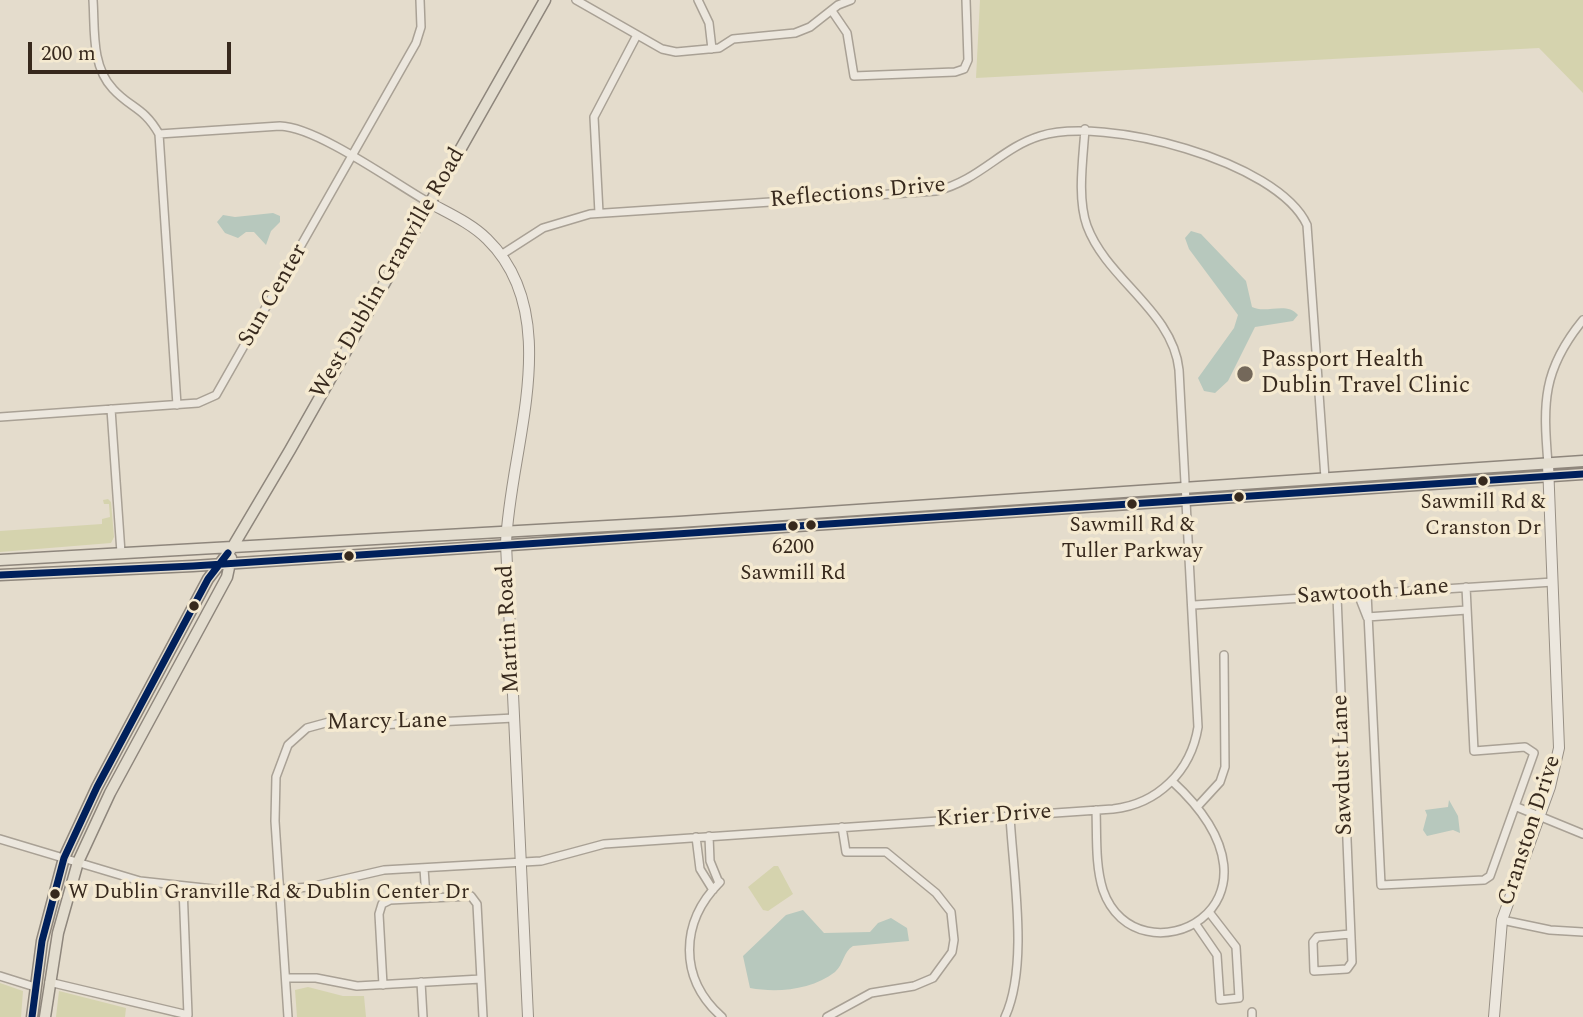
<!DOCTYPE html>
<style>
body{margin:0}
#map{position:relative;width:1583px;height:1017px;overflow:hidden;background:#e4dccc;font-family:Spectral,serif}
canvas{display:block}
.scale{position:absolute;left:28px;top:42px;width:203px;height:32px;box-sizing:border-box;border:4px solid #37291d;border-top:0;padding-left:9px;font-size:21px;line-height:24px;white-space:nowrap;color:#37291d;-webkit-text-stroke:5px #f5ead1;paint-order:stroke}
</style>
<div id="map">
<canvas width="1583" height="1017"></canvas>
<div class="scale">200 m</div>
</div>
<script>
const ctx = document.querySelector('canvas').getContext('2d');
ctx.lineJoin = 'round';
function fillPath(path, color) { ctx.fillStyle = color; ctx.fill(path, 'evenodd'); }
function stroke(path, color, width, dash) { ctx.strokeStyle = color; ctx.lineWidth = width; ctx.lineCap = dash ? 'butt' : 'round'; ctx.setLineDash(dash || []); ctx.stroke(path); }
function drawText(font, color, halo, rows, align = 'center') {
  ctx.font = font + ' Spectral,serif'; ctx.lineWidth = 7; ctx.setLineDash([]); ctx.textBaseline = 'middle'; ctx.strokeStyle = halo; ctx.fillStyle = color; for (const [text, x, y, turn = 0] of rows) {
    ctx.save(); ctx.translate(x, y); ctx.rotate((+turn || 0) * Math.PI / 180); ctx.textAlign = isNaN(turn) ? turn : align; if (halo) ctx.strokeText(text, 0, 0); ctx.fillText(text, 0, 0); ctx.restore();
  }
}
fillPath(new Path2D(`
 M980 0H1583V93L1539 48 976 78Z
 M108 499 111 502 114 537 111 543 0 552V531L102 524V519L110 517 109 504H104L103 500Z
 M774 866H778L793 894 768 911 763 910 748 887Z
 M0 983 23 991 21 1017H0Z
 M308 987 343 996H364L366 1017H297L295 990Z
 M59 991 126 1008 125 1017H56Z`), '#d5d3ae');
fillPath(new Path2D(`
 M273 213 280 216V222L271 231 266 245 254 232H246L238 238 225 233 217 222 223 215 235 217Z
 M1191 231 1201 234 1246 281 1252 307C1266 314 1287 301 1298 315L1293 321 1255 327 1228 381 1215 393 1204 391 1198 378 1234 328 1238 315 1189 249 1185 238Z
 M1449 800 1458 816 1460 833 1453 830 1427 836 1423 830 1427 815 1425 810 1448 807Z
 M803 910 824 933 870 932 878 923 891 918 907 928 909 941 853 946C843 952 844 964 835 972 812 990 777 993 750 988L743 956 786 915Z`), '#b7c8bd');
const street = new Path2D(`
 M93 0C95 29 91 66 113 89 130 108 144 107 159 134L177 405
 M576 0 662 49 676 52 719 48 733 39 795 33 810 27 838 5 851 0
 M698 0 709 23 712 49
 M832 11 847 33 854 76 955 72 964 69 968 60 966 0
 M159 134 280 126C317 127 393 182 428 202
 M599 213 594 117 637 35
 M501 255 543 228 590 214 936 191C980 180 1001 148 1040 136 1103 116 1277 160 1307 225L1325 478
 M111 409 121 553
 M0 417 198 403 216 395 416 43 421 27 420 0
 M1548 464C1543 403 1542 370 1583 320
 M1367 593 1381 885 1484 880 1490 876 1534 753 1525 747 1474 751 1466 587
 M1358 594 1367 617
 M1337 596 1352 962 1347 969 1314 971 1313 942 1317 937 1350 934
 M1194 605 1553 582
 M1367 617 1467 610
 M1197 807 1220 782 1225 767 1224 655
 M1517 807 1583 834
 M1096 810C1097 835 1095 865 1103 890 1136 986 1309 907 1172 781
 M709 836 710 861 719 883
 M696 837 700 869 713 890
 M0 839 140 881 241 892 310 887 384 870 541 861 604 844 1113 809C1158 804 1191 771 1198 727L1179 370C1173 311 1107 280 1087 226 1077 198 1083 159 1085 129
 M424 868 426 898
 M720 882C680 922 678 978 722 1017
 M1502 920 1550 930 1583 932
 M1195 923 1217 955 1220 1000 1239 998 1236 947 1209 912
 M0 976 35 987
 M286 978H316L357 986 481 979
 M49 982 188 1015 183 887
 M421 982 423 1017
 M383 985 379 914 382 904 390 900 471 896 477 904 483 1017
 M1252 1012V1017
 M288 1017 275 821 276 777 288 745 307 728 329 722 378 725 514 718
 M827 1017 871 993 914 986 933 978 952 952 954 940 951 912 936 893 886 852H846L842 827
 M1005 1017C1029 965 1013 874 1010 816`);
const secondary = new Path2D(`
 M428 202C448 213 471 223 487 239 567 317 509 449 506 544L528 1017
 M1494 1017 1502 920 1550 787 1559 748 1548 464`);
const primary = new Path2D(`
 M0 560 679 522 1583 461
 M0 575 193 566 1583 474
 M32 1017 42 941 64 858 97 787 208 579 232 548 290 450 545 0
 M45 1017 58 933 78 862 110 793 227 577 231 558`);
stroke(street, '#a9a195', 10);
stroke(secondary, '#989085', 12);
stroke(primary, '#8e867c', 13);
stroke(street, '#ece7de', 7);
stroke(secondary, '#ece7de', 10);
stroke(primary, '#e3ddcf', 10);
stroke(new Path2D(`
 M0 575 193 566 1583 474
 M32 1017 42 941 64 858 97 787 208 579 228 553`), '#00205b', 7);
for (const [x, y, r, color] of [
 [1245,374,9,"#74685a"],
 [1483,481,6,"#37291d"],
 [1239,497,6,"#37291d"],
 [1132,504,6,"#37291d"],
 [811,525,6,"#37291d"],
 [793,526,6,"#37291d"],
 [349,556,6,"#37291d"],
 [194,606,6,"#37291d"],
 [55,894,6,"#37291d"]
]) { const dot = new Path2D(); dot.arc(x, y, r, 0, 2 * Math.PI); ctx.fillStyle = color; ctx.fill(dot); stroke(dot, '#f5ead1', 2.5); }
drawText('21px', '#37291d', '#f5ead1', [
 ["Sawmill Rd &",1483,504],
 ["Cranston Dr",1483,530],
 ["Sawmill Rd &",1132,527],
 ["Tuller Parkway",1132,553],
 ["6200",793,549],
 ["Sawmill Rd",793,575],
 ["W Dublin Granville Rd & Dublin Center Dr",68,894,"left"]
]);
drawText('23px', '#37291d', '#f5ead1', [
 ["Reflections Drive",858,194,-5],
 ["West Dublin Granville Road",389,274,-60],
 ["Sun Center",274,296,-60],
 ["Sawtooth Lane",1373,593,-4],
 ["Martin Road",510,629,-93],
 ["Marcy Lane",387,723,-1],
 ["Sawdust Lane",1344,765,-92],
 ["Krier Drive",994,817,-4],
 ["Cranston Drive",1531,831,-72]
]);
drawText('23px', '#37291d', '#f5ead1', [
 ["Passport Health",1261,361],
 ["Dublin Travel Clinic",1261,387]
], 'left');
</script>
